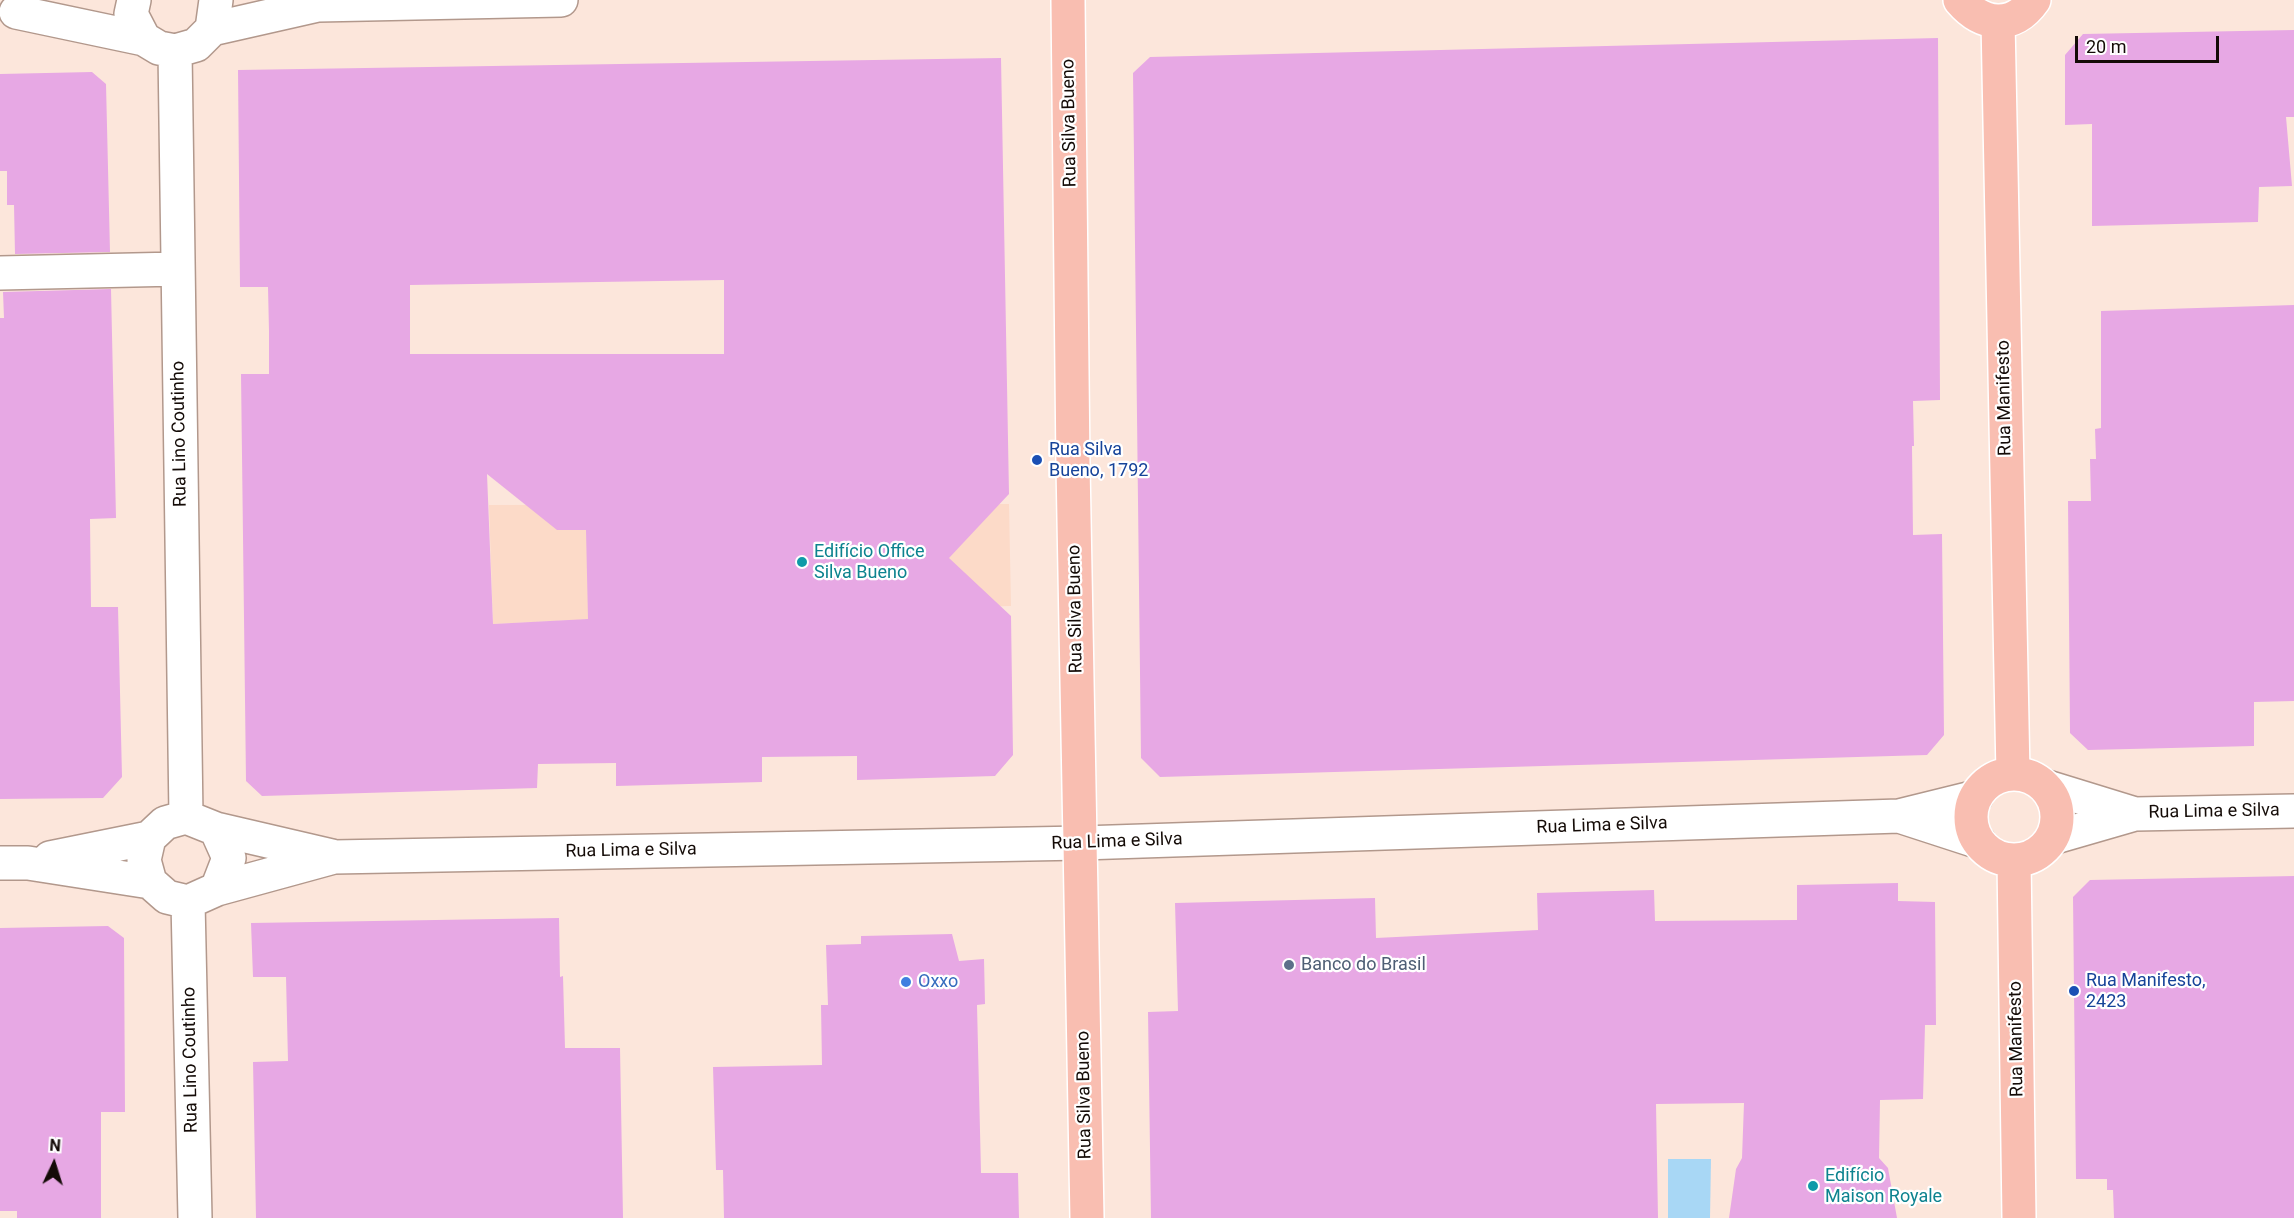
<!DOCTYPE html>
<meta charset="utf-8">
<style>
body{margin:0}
#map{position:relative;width:2294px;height:1218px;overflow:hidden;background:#fce6db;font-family:Roboto,sans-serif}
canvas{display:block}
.north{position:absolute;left:24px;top:1134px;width:60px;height:60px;-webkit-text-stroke:4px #fff;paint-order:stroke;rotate:4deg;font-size:16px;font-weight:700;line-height:24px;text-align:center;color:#140b07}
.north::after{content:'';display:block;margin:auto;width:21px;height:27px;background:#140b07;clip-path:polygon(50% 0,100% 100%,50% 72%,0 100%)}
.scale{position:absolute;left:2075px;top:36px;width:144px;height:27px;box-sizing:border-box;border:3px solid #140b07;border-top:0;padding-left:8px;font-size:18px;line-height:21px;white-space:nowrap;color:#140b07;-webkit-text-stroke:4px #fff;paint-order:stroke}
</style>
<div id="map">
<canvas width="2294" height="1218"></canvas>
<div class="north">N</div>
<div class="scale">20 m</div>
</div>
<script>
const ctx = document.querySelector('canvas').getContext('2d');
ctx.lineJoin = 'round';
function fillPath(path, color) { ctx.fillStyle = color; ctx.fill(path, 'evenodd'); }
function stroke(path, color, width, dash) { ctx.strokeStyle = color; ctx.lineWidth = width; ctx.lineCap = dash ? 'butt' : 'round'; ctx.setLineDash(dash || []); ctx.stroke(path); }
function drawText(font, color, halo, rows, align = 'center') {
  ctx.font = font + ' Roboto,sans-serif'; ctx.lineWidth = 4.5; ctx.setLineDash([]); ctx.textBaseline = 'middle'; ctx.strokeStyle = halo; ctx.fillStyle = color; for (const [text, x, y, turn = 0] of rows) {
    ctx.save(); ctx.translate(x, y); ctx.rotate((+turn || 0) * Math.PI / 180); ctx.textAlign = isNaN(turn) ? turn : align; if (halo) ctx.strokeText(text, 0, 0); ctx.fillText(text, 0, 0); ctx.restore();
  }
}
fillPath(new Path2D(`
 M1009 504 1011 606 682 615 493 624 489 505Z`), '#fcdac8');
fillPath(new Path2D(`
 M1668 1159H1711L1710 1218H1668Z`), '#a8d7f5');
fillPath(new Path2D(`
 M2294 30V117H2286L2292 186 2259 187 2258 222 2092 226V124L2065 125V55L2083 34Z
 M1938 38 1940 400 1913 401 1914 446H1912L1913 535 1942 534 1944 735 1927 755 1160 777 1141 758 1133 73 1150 57Z
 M1001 58 1009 494 949 558 1011 616 1013 755 995 776 857 780V756L762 757V782L616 786V763L538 764 537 788 262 796 246 781 241 374H269V331L268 287H240L238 70ZM724 280V354H410V285ZM487 474 557 530H586L588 619 493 624Z
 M92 72 106 84 110 252 15 254 14 205H7V171H0V74Z
 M111 289 116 518 90 519 91 607H118L122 777 103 798 0 799V318H4L3 292Z
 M2294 305V701L2254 702V746L2088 750 2070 733 2068 501H2091L2090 459H2096L2095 429 2101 428V311Z
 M2294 876V1218H2114L2113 1190H2107V1179H2076L2073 897 2090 880Z
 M1898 883V901L1935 902 1936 1025H1925L1923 1099 1880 1100 1879 1158 1888 1168 1897 1218H1729L1736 1169 1742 1158 1744 1103 1656 1104 1658 1218H1151L1148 1012 1178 1011 1175 903 1375 898 1376 938 1538 930 1537 893 1654 890 1655 921 1797 920V885Z
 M559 918 560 977 563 976 565 1048H620L623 1218H256L253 1062 288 1061 286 977H253L251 923Z
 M108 926 124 938 125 1112H101V1218H17V1211H0V928Z
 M952 934 959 961 984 959 985 1004 977 1005 981 1173H1018L1019 1218H724L723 1170H716L713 1067 822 1065 821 1005H828L826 945 861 944V936Z`), '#e7a8e4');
const minor = new Path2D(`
 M134 0 131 14 144 39 159 48 175 51 196 45 212 29 216 0
 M16 12 144 39
 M212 29 318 5 561 0
 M175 51 186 817
 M0 273 178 269
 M2044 786 2135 814
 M1899 816 1979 842
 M186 817 216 829 229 858 217 889 188 902 167 897 150 882 144 860 149 838 165 823Z
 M216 829 332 856
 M2052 838 2135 814 2294 811
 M50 858 149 838
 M0 863H28L150 882
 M217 889 334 857 1082 843 1899 816 1976 797
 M188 902 195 1218`);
const major = new Path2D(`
 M1068 0 1073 465 1087 1218
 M1960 0C1982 26 2013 30 2034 0
 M1998 21 2013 774
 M1971 817a43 43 0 1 1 86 0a43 43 0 1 1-86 0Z
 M2014 860 2019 1218`);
stroke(minor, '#b2988c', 36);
stroke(major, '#fff', 36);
stroke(minor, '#fff', 33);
stroke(major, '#f9beb1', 33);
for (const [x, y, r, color] of [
 [1037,460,6,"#1a4fb4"],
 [802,562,6,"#0f9aa8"],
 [1289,965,6,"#5c6f8a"],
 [906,982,6,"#3f7fe0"],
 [2074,991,6,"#1a4fb4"],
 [1813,1186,6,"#0f9aa8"]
]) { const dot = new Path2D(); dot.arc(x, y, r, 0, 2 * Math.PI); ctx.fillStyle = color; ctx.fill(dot); stroke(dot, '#fff', 2); }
drawText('18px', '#140b07', '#fff', [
 ["Rua Silva Bueno",1070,123,-91],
 ["Rua Manifesto",2005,398,-91],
 ["Rua Lino Coutinho",180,434,-91],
 ["Rua Silva Bueno",1076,609,-91],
 ["Rua Lima e Silva",2214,812,-1],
 ["Rua Lima e Silva",1602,826,-2],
 ["Rua Lima e Silva",1117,842,-2],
 ["Rua Lima e Silva",631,851,-1],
 ["Rua Manifesto",2017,1039,-91],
 ["Rua Lino Coutinho",191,1060,-91],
 ["Rua Silva Bueno",1085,1095,-91]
]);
drawText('18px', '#164399', '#fff', [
 ["Rua Silva",1049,450],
 ["Bueno, 1792",1049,471],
 ["Rua Manifesto,",2086,981],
 ["2423",2086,1002]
], 'left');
drawText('18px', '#0d838f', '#fff', [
 ["Edifício Office",814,552],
 ["Silva Bueno",814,573],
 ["Edifício",1825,1176],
 ["Maison Royale",1825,1197]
], 'left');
drawText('18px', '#4e5e75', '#fff', [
 ["Banco do Brasil",1301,965]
], 'left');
drawText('18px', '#366cbe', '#fff', [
 ["Oxxo",918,982]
], 'left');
</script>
